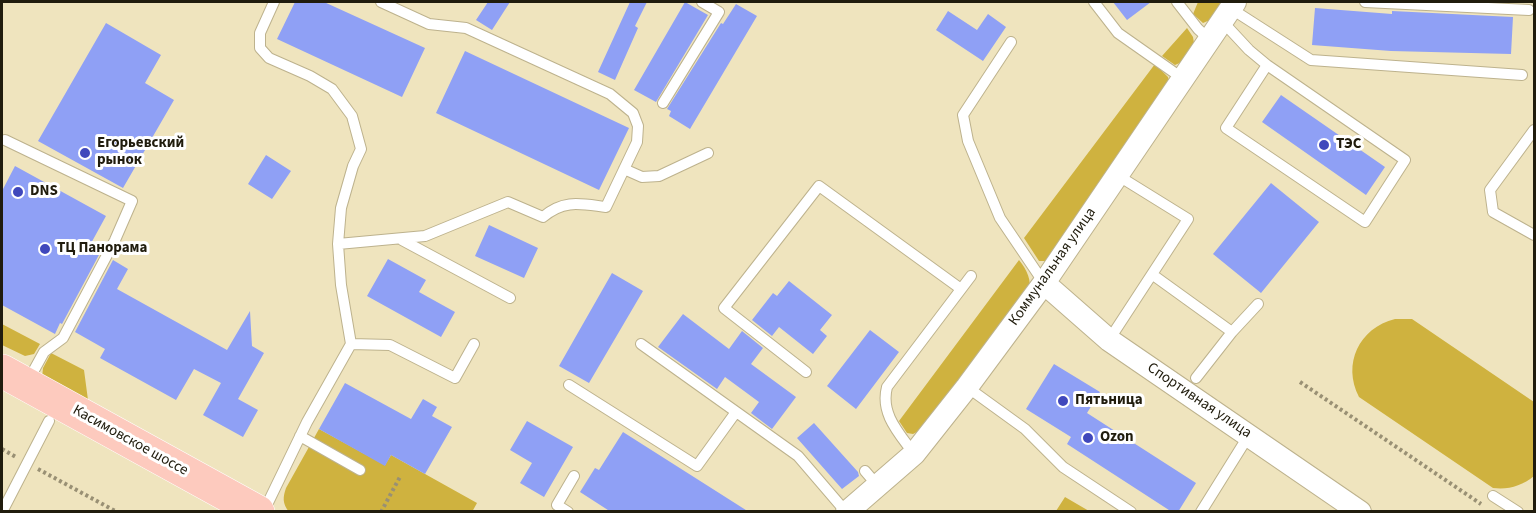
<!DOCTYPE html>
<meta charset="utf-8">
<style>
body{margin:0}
#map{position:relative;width:1536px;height:513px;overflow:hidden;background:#efe4be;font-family:"Source Sans 3",sans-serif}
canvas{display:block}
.frame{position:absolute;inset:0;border:3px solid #201c0d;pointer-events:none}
</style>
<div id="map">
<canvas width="1536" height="513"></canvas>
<div class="frame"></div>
</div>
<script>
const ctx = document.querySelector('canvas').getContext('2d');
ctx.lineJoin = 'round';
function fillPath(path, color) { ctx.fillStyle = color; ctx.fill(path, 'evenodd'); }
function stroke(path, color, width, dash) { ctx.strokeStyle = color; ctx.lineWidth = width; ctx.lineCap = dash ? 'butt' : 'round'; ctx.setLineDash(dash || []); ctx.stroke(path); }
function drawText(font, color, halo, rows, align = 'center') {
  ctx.font = font + ' "Source Sans 3",sans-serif'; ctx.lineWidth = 6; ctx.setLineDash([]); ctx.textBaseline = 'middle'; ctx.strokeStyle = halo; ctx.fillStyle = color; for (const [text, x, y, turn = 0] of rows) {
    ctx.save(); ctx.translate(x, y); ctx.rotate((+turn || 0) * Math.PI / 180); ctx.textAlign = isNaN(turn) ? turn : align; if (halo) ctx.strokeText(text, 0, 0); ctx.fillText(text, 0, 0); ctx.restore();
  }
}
fillPath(new Path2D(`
 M1198 2H1222L1210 20 1203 23 1193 14Z
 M1187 28 1193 37 1194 43 1182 62 1175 65 1162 56Z
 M1155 64 1168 77 1169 81 1048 261H1039L1024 238Z
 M1019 260C1027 270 1032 280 1029 293L919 431 913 434 907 433 899 421Z
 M1395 319H1412L1534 402V476C1522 486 1508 490 1493 488L1359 397C1342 364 1359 328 1395 319Z
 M2 324 40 344 34 354 25 356 2 345Z
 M51 353 84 370 88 400 42 378 43 368Z
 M319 429 385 465 391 455 477 503 472 512H289C282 503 283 497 286 488Z
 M1065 497 1089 511H1056Z`), '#cfb23f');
fillPath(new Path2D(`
 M295 2H324L425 48 402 97 277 39Z
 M488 2H510L492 30 476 20Z
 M630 2H647L635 26 638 28 615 80 598 72Z
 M685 2 708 15 656 102 634 90Z
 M1113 2H1151L1127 20Z
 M736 4 757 16 690 129 669 116 671 111 667 109 721 23 723 24Z
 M1315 8 1392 14V11L1513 17 1511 54 1391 51 1312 45Z
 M948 11 977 30 988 14 1006 27 983 61 936 30Z
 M106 23 161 55 145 83 174 100 123 188 38 141Z
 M465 51 629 128 599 190 436 113Z
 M1281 95 1385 167 1366 195 1262 122Z
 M266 155 291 171 272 199 248 184Z
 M15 166 106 216 89 247 100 253 62 324 60 323 55 334 2 305V191Z
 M1271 183 1319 222 1261 293 1213 254Z
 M489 225 538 248 524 278 475 256Z
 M388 259 426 280 419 292 455 312 441 337 367 296Z
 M113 260 128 269 117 289 227 350 250 311 252 346 264 353 238 399 258 410 243 437 203 415 221 383 194 369 176 400 100 358 105 349 75 332Z
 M612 273 643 291 589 383 559 366Z
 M789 281 832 315 820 330 827 336 813 354 779 327 772 336 752 320 773 293 777 296Z
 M683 314 729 349 742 331 763 348 751 364 796 397 772 429 751 413 759 402 725 377 717 389 658 347Z
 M870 330 899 352 856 409 827 386Z
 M1054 364 1100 392 1087 413 1196 483 1178 512H1172L1067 444 1071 437 1026 409Z
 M345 383 411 419 423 399 437 407 432 416 452 427 425 474 391 455 385 466 319 429Z
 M527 421 573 447 544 497 520 483 532 463 510 450Z
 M814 423 858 472 859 476 842 489 797 438Z
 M623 432 749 512H611L580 492 595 468 599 470Z`), '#8fa0f5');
const lane = new Path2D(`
 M1094 2 1118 33 1182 78
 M1177 2 1198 29 1209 39
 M1365 2 1529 10
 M1230 8 1311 60 1522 75
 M1222 21 1249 50 1267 65
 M1011 42 963 115 968 141 1000 218 1044 283
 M1267 65 1405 160 1365 222 1226 128Z
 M663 103 719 12 702 2
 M1534 130 1490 190 1493 212 1534 235
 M5 140 132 201 115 240 63 338 44 352 28 381
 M624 169 642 177 659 176 708 153
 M402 240 510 298
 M338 244 425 236 508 202 543 217C564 199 581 204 606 207L637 142 638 126 633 113 610 94 466 28 429 24 381 2
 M1153 275 1232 332 1258 304
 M1109 340 1188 219 1117 175
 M351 344 390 345 455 378 474 344
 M641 344 798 456 846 512
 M806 372 724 308 819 186 961 289
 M1196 378 1232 332
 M569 385 697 466 736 412
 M967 387 1025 429 1063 467 1131 512
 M300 436 360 470
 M914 454C899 433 880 414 887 387L971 276
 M865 471 877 485
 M1493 496 1518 512
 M264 511 307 422 351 344 341 285 338 244 341 208 353 166 361 149 352 116 332 89 310 76 269 58 260 48V33L274 2
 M2 512 49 421
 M568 512 557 505 574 476
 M1201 512 1249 435`);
const street = new Path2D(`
 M1044 283 1109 340 1360 512
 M847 512 914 454 967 387 1044 283 1235 2`);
const primary = new Path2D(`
 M2 371 258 512`);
stroke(lane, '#bdb28d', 12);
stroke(street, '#bdb28d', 24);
stroke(primary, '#fff', 34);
stroke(new Path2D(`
 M1300 382 1481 504
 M2 449 16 457
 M38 469 117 512
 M381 512 401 475`), '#999074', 4, [3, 3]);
stroke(lane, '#fff', 10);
stroke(street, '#fff', 22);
stroke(primary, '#fdcabe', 33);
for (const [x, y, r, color] of [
 [1324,145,6,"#4048bc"],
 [85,153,6,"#4048bc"],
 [18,192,6,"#4048bc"],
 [45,249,6,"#4048bc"],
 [1063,401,6,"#4048bc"],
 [1088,438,6,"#4048bc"]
]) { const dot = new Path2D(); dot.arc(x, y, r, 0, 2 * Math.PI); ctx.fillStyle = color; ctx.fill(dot); stroke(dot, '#fff', 2); }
drawText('bold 15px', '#201c0d', '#fff', [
 ["Егорьевский",97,144],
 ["рынок",97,161],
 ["ТЭС",1336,145],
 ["DNS",30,192],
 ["ТЦ Панорама",57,249],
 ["Пятьница",1075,401],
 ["Ozon",1100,438]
], 'left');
drawText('15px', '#201c0d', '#fff', [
 ["Коммунальная улица",1053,267,-55],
 ["Спортивная улица",1199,401,34],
 ["Касимовское шоссе",130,441,29]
]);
</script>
